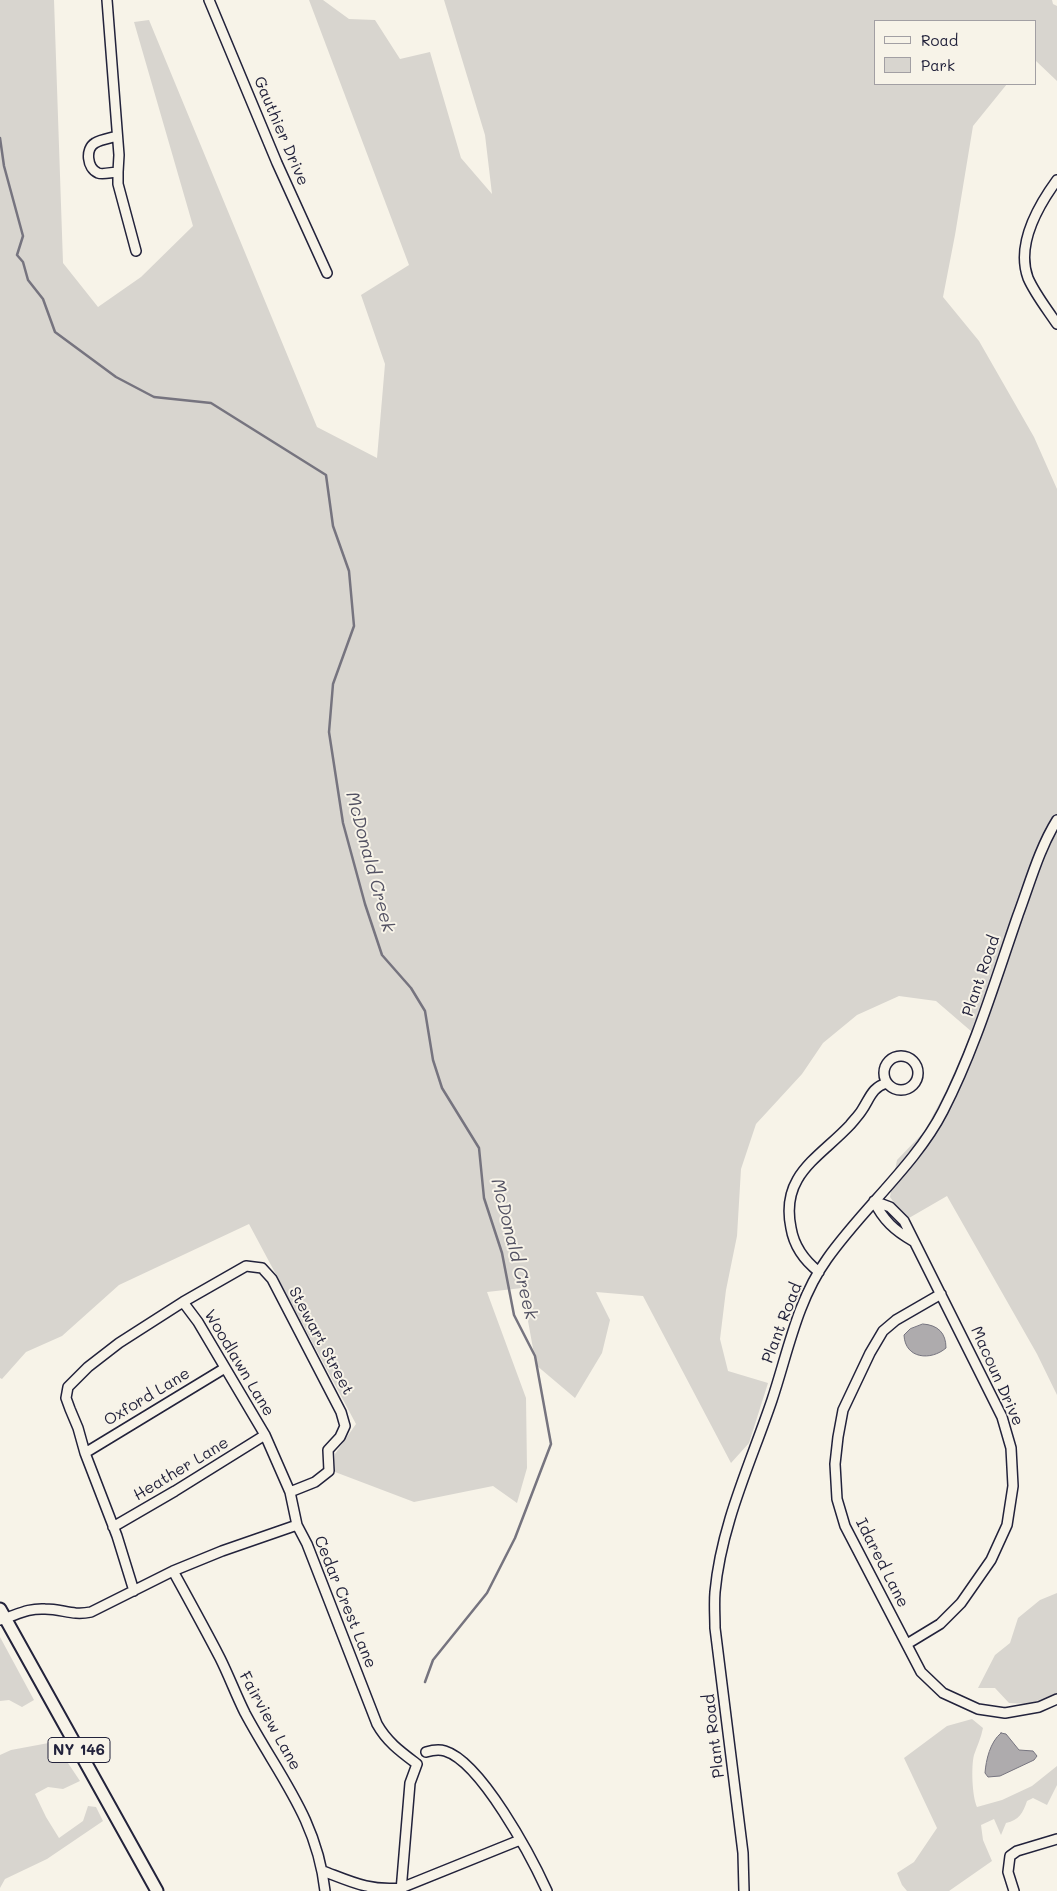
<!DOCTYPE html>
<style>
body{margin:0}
#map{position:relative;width:1057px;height:1891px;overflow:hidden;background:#f7f3e8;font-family:Mali,sans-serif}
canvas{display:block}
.legend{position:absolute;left:874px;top:20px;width:162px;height:65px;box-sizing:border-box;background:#f7f3e8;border:1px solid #a29fa3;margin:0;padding:6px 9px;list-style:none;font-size:15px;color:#22223b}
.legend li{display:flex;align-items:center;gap:10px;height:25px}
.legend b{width:25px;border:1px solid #a29fa3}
</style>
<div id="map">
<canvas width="1057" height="1891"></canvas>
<ul class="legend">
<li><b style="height:6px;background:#f7f3e8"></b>Road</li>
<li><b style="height:14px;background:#d8d5cf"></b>Park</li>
</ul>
</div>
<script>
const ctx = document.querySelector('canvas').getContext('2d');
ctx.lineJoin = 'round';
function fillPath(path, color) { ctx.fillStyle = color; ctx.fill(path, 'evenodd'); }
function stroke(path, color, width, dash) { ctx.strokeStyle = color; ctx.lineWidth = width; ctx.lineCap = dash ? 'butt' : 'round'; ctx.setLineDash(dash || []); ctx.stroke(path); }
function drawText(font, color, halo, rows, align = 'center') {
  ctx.font = font + ' Mali,sans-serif'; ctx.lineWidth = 4; ctx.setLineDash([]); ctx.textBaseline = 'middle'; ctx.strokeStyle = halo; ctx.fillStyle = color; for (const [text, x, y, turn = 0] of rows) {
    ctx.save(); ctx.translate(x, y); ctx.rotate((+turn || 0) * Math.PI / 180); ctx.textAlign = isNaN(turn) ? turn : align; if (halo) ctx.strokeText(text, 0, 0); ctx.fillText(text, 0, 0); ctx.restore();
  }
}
fillPath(new Path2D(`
 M0 0H54L63 263 98 307 141 277 193 226 134 22 149 20 317 427 377 458 385 364 361 295 409 265 309 0H323L349 19 375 20 400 59 430 52 461 158 492 194 485 135 444 0H1052L1053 4 1057 6V81L1036 61V21H876V84H1007L973 126 955 235 943 297 979 341 1034 437 1057 489V1395L1037 1354 947 1196 909 1218 898 1208 890 1197 897 1160 924 1132 946 1091 972 1032 936 1001 899 996 857 1015 823 1043 802 1074 756 1124 741 1169 737 1236 726 1290 720 1339 728 1371 768 1383 749 1443 731 1463 643 1296 596 1292 610 1320 602 1353 575 1398 536 1365 522 1288 487 1292 526 1398 527 1468 517 1503 493 1486 414 1502 335 1472V1454L356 1424 249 1224 119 1285 62 1336 26 1352 2 1379 0 1378Z
 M1057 1593V1693L1029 1704 1009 1703 995 1688H978L995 1655 1010 1643 1018 1618 1040 1600Z
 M0 1637 34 1700 22 1707 9 1700 0 1701Z
 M972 1719 983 1728C981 1738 977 1746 974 1755 971 1766 972 1797 977 1807L1002 1800 1032 1786 1057 1766V1785L1047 1805 1033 1798 1027 1801C1023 1813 1019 1820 1006 1823L1001 1835 994 1819 981 1825 983 1840 992 1861 949 1891H907L902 1885 897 1873 914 1862 937 1828 904 1758 947 1726Z
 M54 1742 80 1781 63 1789 48 1787 35 1794 46 1817 59 1838 83 1821 88 1806 96 1807 103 1821 47 1859 5 1879 0 1888V1755L11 1750Z`), '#d8d5cf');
const water = new Path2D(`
 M923 1324C938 1325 946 1333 946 1348 931 1361 905 1359 904 1335L910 1329Z
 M1001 1733 1006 1734 1019 1750 1033 1751 1037 1756 1034 1760 1000 1776 988 1777 985 1773C986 1760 990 1742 1001 1733Z`);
fillPath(water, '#aeabad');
stroke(water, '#76747f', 1);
stroke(new Path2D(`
 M0 138 4 166 23 236 17 255 23 262 28 280 43 299 55 332 116 377 154 397 211 403 326 475 333 526 349 571 354 626 333 684 329 732 343 823 365 904 382 955 411 988 425 1011 433 1060 442 1088 479 1148 484 1198 502 1253 514 1315 535 1356 551 1444 515 1538 487 1593 433 1660 425 1682`), '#76747f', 2.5);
const minor = new Path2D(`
 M107 0 119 155 118 172C112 172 103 175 98 173 87 168 85 149 95 143 101 139 111 138 117 136
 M209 0 277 163 327 273
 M118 172V184L136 251
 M1057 180C1038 206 1016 245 1028 278 1035 294 1047 309 1057 324
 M884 1073a17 17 0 1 1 34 0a17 17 0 1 1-34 0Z
 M874 1201 890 1207 904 1221 1002 1417 1011 1448 1013 1486 1007 1525 991 1560 961 1603 940 1624 907 1644
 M874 1201C883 1220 895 1231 913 1241
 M819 1272C805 1261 794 1246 791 1228 780 1175 819 1158 850 1125 854 1120 859 1115 862 1110 870 1098 872 1087 887 1083
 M941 1294 896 1320 883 1331 870 1353 843 1410 838 1437 835 1464 837 1499 845 1526 921 1672 943 1693 978 1709 1005 1713 1039 1707 1057 1699
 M183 1302 198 1322 265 1435 290 1492 297 1525
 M85 1453 225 1368
 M113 1527 175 1491 265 1435
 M173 1571C189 1600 205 1629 220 1658 229 1676 236 1695 245 1713 278 1775 317 1818 325 1891
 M134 1591 117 1536 85 1453 78 1428 70 1409 66 1398 68 1387 88 1367 119 1343 183 1302 246 1266 262 1268 272 1279 341 1412 345 1426 340 1437 328 1450 329 1471 315 1482 290 1492
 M0 1620C17 1615 27 1608 45 1609 63 1609 72 1616 91 1612L173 1571 222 1551 297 1525 307 1544 377 1724C387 1742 401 1752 417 1764L410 1783 401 1891
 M426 1752C433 1750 438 1749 445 1751 481 1762 531 1856 547 1891
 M323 1871C352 1882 369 1891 401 1888L520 1840
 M744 1891 743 1853 715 1628C715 1616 714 1604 715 1592 721 1525 751 1462 772 1400 788 1352 797 1301 827 1259 862 1209 916 1164 943 1111 975 1049 995 981 1018 915 1030 883 1039 849 1057 820
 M1014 1891 1008 1872 1010 1856 1017 1851 1057 1839`);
const major = new Path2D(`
 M0 1609 157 1891`);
stroke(minor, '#22223b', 12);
stroke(major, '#22223b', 15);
stroke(minor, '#f7f3e8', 9);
stroke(major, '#f7f3e8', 11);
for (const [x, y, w] of [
 [79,1750,62]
]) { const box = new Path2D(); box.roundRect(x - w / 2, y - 12.5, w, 25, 4); ctx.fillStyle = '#f7f3e8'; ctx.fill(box); stroke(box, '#22223b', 1); }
drawText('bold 15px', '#22223b', null, [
 ["NY 146",79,1750]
]);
drawText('16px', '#22223b', '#f7f3e8', [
 ["Gauthier Drive",281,131,67],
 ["Plant Road",981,976,-71],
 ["Plant Road",782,1323,-69],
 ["Stewart Street",321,1341,62],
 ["Woodlawn Lane",239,1363,59],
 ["Macoun Drive",997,1376,66],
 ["Oxford Lane",147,1397,-31],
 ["Heather Lane",181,1469,-31],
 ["Idared Lane",882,1563,63],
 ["Cedar Crest Lane",345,1602,68],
 ["Fairview Lane",270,1721,61],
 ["Plant Road",714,1736,-97]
]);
drawText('italic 18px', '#535263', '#f7f3e8', [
 ["McDonald Creek",370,862,75],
 ["McDonald Creek",514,1249,76]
]);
</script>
